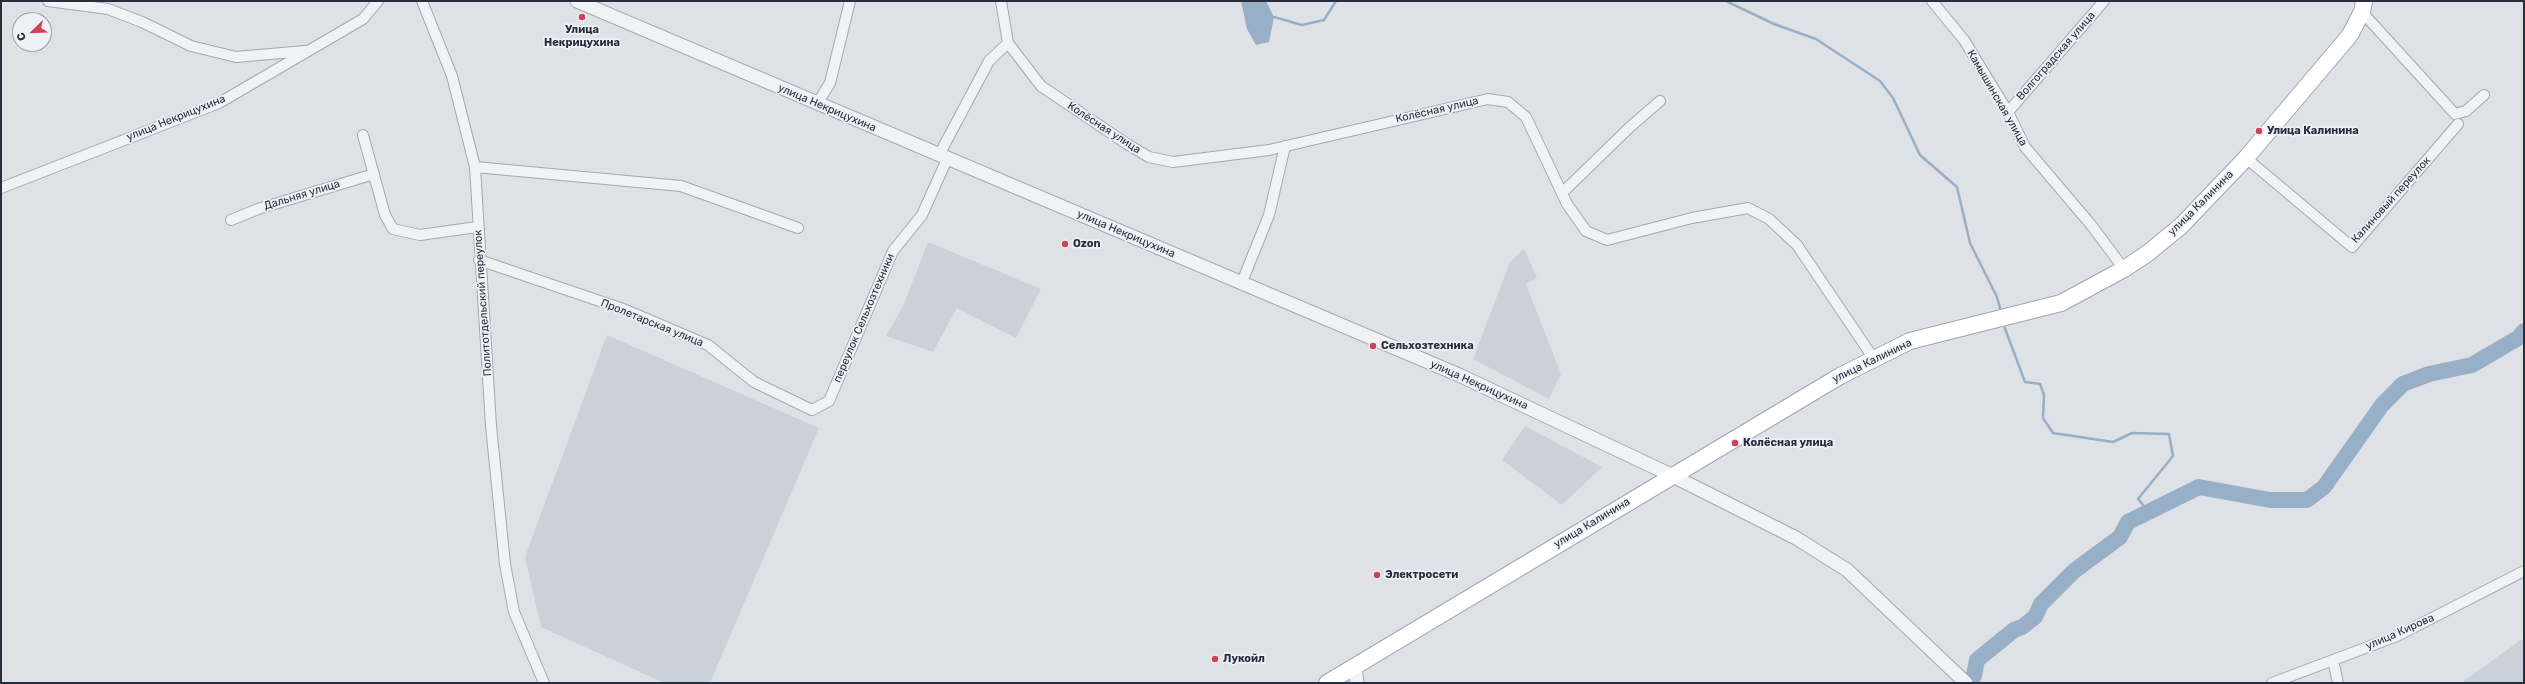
<!DOCTYPE html>
<meta charset="utf-8">
<style>
body{margin:0}
#map{position:relative;width:2525px;height:684px;overflow:hidden;background:#dee2e7;font-family:Rubik,sans-serif}
canvas{display:block}
.frame{position:absolute;inset:0;border:2px solid #272f3e;pointer-events:none}
.north{position:absolute;left:12px;top:12px;width:40px;height:40px;box-sizing:border-box;background:#edf0f5;border:1px solid #9ea3ac;border-radius:50%;rotate:247deg;font-size:11px;font-weight:700;line-height:16px;text-align:center;color:#272f3e}
.north::after{content:'';display:block;margin:auto;width:14px;height:18px;background:#cd4257;clip-path:polygon(50% 0,100% 100%,50% 72%,0 100%)}
</style>
<div id="map">
<canvas width="2525" height="684"></canvas>
<div class="frame"></div>
<div class="north">С</div>
</div>
<script>
const ctx = document.querySelector('canvas').getContext('2d');
ctx.lineJoin = 'round';
function fillPath(path, color) { ctx.fillStyle = color; ctx.fill(path, 'evenodd'); }
function stroke(path, color, width, dash) { ctx.strokeStyle = color; ctx.lineWidth = width; ctx.lineCap = dash ? 'butt' : 'round'; ctx.setLineDash(dash || []); ctx.stroke(path); }
function drawText(font, color, halo, rows, align = 'center') {
  ctx.font = font + ' Rubik,sans-serif'; ctx.lineWidth = 3.5; ctx.setLineDash([]); ctx.textBaseline = 'middle'; ctx.strokeStyle = halo; ctx.fillStyle = color; for (const [text, x, y, turn = 0] of rows) {
    ctx.save(); ctx.translate(x, y); ctx.rotate((+turn || 0) * Math.PI / 180); ctx.textAlign = isNaN(turn) ? turn : align; if (halo) ctx.strokeText(text, 0, 0); ctx.fillText(text, 0, 0); ctx.restore();
  }
}
fillPath(new Path2D(`
 M928 242 1041 289 1016 338 957 308 933 352 886 336 903 306Z
 M1524 249 1537 278 1526 284 1561 374 1549 399 1473 359 1510 262Z
 M607 335 819 428 710 683H664L541 627 525 557Z
 M1525 426 1602 467 1562 505 1502 460Z
 M2522 639 2524 642V683H2461Z`), '#ccd1d9');
fillPath(new Path2D(`
 M1241 1H1266L1274 17 1269 42 1256 45 1247 29Z`), '#98afc8');
stroke(new Path2D(`
 M1726 1 1774 24 1816 39 1880 81 1893 98 1920 155 1957 187 1970 243 1997 297 2001 312
 M1274 17 1302 25 1324 20 1336 1
 M2003 323 2025 382 2040 384 2044 395 2043 418 2053 433 2113 442 2132 433 2169 434 2173 456 2138 499 2149 512`), '#98afc8', 2.5);
stroke(new Path2D(`
 M1966 683 1974 676 1977 660 2014 630 2022 627 2035 617 2041 604 2074 571 2120 537 2128 522 2199 487 2270 500H2307L2324 487 2382 405 2403 384 2429 374 2472 365 2518 338 2524 331`), '#98afc8', 16);
const minor = new Path2D(`
 M48 1 108 9 142 22 191 46 236 57 305 51
 M422 1 452 76 475 167 491 426 505 564 514 612 544 683
 M1001 1 1008 43 1041 86 1127 144 1149 157 1173 162 1269 150 1488 99 1508 102 1526 117 1567 204 1586 231 1607 240 1692 218 1748 208 1769 219 1797 245 1874 359
 M1932 1 1964 40 2008 112 2025 147 2092 226 2124 269
 M2362 12 2455 114 2466 111 2484 95
 M817 104 830 83 850 1
 M2008 112 2104 1
 M363 135 385 215 393 229 420 235 477 227
 M939 155 989 61 1008 43
 M2246 158 2352 247 2458 124
 M475 167 681 186 798 228
 M1 188 219 103 363 19 378 1
 M1562 193 1630 127 1660 101
 M231 220 258 209 374 174
 M479 260 626 310 708 345 754 382 812 410 829 401 893 251 922 215 947 159
 M1242 282 1269 215 1285 146
 M2333 660 2338 683
 M2272 683 2397 636 2524 571`);
const tertiary = new Path2D(`
 M577 1 1459 375 1671 475 1796 538 1847 570 1966 683
 M1355 666 1357 683`);
const primary = new Path2D(`
 M1327 683 1840 376 1910 341 2061 303 2124 269 2148 253 2181 226 2246 158 2350 35 2362 12 2364 1`);
stroke(minor, '#a3a9b1', 12);
stroke(tertiary, '#a3a9b1', 15);
stroke(primary, '#9da6b3', 18);
stroke(minor, '#f0f2f6', 10);
stroke(tertiary, '#f0f2f6', 13);
stroke(primary, '#fff', 16);
for (const [x, y, r, color] of [
 [582,17,4,"#cd4257"],
 [2259,131,4,"#cd4257"],
 [1065,244,4,"#cd4257"],
 [1373,346,4,"#cd4257"],
 [1735,443,4,"#cd4257"],
 [1377,575,4,"#cd4257"],
 [1215,659,4,"#cd4257"]
]) { const dot = new Path2D(); dot.arc(x, y, r, 0, 2 * Math.PI); ctx.fillStyle = color; ctx.fill(dot); stroke(dot, '#edf0f5', 1.5); }
drawText('bold 11px', '#272f3e', '#edf0f5', [
 ["Улица",582,30,"center"],
 ["Некрицухина",582,43,"center"],
 ["Улица Калинина",2267,131],
 ["Ozon",1073,244],
 ["Сельхозтехника",1381,346],
 ["Колёсная улица",1743,443],
 ["Электросети",1385,575],
 ["Лукойл",1223,659]
], 'left');
drawText('11px', '#272f3e', '#edf0f5', [
 ["Волгоградская улица",2056,56,-49],
 ["Камышинская улица",1997,98,60],
 ["улица Некрицухина",827,108,23],
 ["Колёсная улица",1437,110,-13],
 ["улица Некрицухина",176,118,-22],
 ["Колёсная улица",1104,128,33],
 ["Дальняя улица",302,195,-17],
 ["Калиновый переулок",2391,200,-48],
 ["улица Калинина",2201,203,-45],
 ["улица Некрицухина",1126,234,23],
 ["Политотдельский переулок",483,303,-94],
 ["переулок Сельхозтехники",864,318,-67],
 ["Пролетарская улица",652,323,22],
 ["улица Калинина",1872,361,-26],
 ["улица Некрицухина",1479,385,24],
 ["улица Калинина",1592,523,-31],
 ["улица Кирова",2400,632,-24]
]);
</script>
